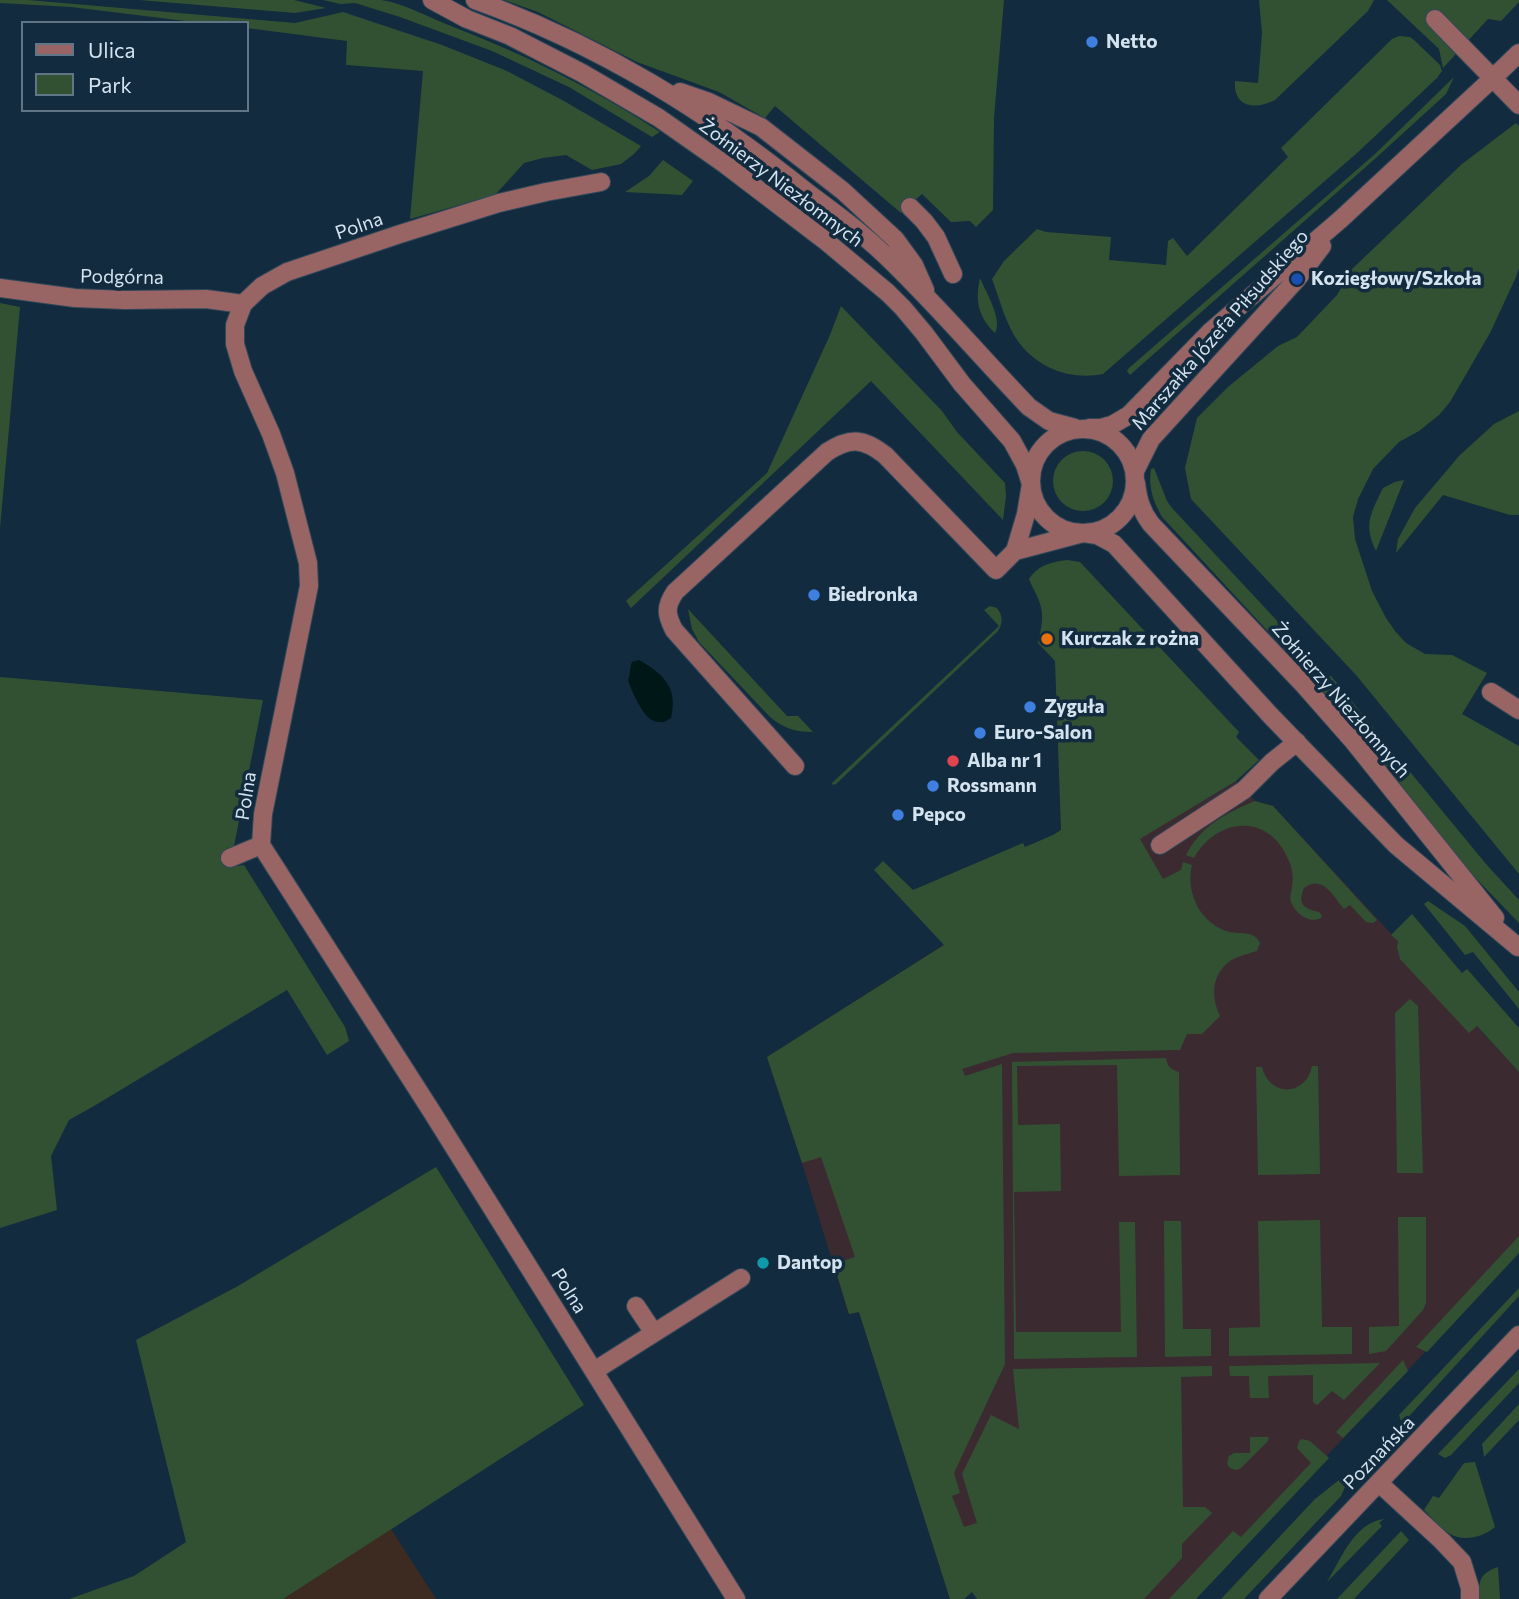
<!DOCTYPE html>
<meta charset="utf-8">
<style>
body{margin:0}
#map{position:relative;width:1519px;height:1599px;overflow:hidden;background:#122b3e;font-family:Commissioner,sans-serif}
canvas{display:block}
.legend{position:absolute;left:21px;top:21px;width:228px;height:91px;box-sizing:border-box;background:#122b3e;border:2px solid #607585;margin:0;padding:9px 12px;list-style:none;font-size:21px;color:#d4e3f0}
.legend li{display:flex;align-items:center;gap:14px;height:35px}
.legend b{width:35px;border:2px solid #607585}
</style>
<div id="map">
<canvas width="1519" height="1599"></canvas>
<ul class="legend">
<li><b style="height:9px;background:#996564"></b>Ulica</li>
<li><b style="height:19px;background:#325133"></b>Park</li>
</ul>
</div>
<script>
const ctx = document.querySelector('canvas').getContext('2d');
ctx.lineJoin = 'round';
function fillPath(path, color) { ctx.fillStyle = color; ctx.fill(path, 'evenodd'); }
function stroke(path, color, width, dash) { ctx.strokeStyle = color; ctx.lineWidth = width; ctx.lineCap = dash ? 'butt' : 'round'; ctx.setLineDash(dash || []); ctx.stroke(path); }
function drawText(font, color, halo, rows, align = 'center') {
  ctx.font = font + ' Commissioner,sans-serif'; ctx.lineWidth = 7; ctx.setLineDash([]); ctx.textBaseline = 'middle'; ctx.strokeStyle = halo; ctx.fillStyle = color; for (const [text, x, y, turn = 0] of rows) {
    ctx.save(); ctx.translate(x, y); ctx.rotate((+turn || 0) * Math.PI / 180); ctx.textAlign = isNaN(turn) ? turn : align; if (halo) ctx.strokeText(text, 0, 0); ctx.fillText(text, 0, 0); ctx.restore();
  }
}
fillPath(new Path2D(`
 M391 1529 436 1599H283Z`), '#3d2b22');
fillPath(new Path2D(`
 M1236 781 1255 801 1273 806 1519 1072V1253L1191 1599H977L972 1592 964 1599H950L859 1312 849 1314 847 1309 802 1163 767 1057 1068 866 1092 867Z`), '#3c2a31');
fillPath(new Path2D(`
 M0 0H28L295 23 343 12 442 45 507 71 564 101 641 146 634 154 621 164 592 170 566 155 543 158 524 163 495 195 410 219 423 71 347 65H346L347 41 247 28V23H202L71 7 0 3Z
 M139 0H294L326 8 295 13Z
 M323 0C341 0 364 0 381 0 403 3 426 16 446 24 522 53 593 88 660 132L652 137 569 87 492 51 400 17 355 3 340 4Z
 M504 0H1004L994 118 993 210 976 227 970 221 951 222 922 194 901 213 775 106 765 118 719 92 637 62 538 12Z
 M1259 0H1374L1368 11 1275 100C1256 110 1233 108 1235 81L1258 83 1262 33Z
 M1387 0H1519V2L1501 21 1488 19 1443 68 1439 49Z
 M1399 36 1410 37 1414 40 1440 65 1442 71 1437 78 1357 153 1103 374C1072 380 1041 370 1020 344 1006 326 1000 300 992 279L1004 261 1037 229 1046 232 1111 237 1109 260 1166 265 1168 241 1173 238 1187 256 1288 157 1281 148 1392 39Z
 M1454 77 1446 94 1377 157 1130 375 1127 371 1129 368 1375 154Z
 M1516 123 1519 126V268L1516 277 1490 333 1450 402 1439 415 1419 431 1399 442 1373 469 1358 499 1353 517 1355 539 1372 591 1386 618 1395 631 1406 643 1425 654 1452 655 1487 673 1462 714 1519 746V874L1356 675 1191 499 1185 468 1197 418 1228 387 1278 346 1297 337 1337 295 1352 269 1462 164Z
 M663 160 693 181 682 195 625 192 649 176Z
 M980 278C986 292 1003 320 995 333 978 317 975 300 980 278Z
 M0 303 20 307 0 528Z
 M841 306 942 411 957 432 1005 483 1006 496 1003 520 871 381 631 608 626 601 767 473 830 335Z
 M1519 411V515H1510L1443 495 1396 553 1398 539 1415 508 1459 456 1494 424Z
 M1053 481a30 30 0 1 1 60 0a30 30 0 1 1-60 0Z
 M1154 468 1167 501 1172 508 1308 654 1304 668H1302L1162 517C1153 501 1148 487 1151 469Z
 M1404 480 1376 551C1363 524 1371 513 1383 488L1395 482Z
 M1067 560 1080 562 1239 732 1236 737 1259 760 1236 781 1140 839 1163 879 1181 870 1183 862 1192 865C1185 893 1201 925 1230 932 1241 934 1255 931 1260 943L1257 951C1248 954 1238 956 1230 961 1211 975 1211 997 1220 1016L1202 1034H1187L1180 1050 1013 1053 962 1069 965 1076 1002 1064 1005 1364 954 1473 960 1493 952 1496 964 1527 977 1523 962 1474 991 1415 1019 1429 1013 1369 1212 1366V1376L1181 1377 1183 1507H1205L1212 1513 1182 1544V1558L1144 1599H977L972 1592 964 1599H950L859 1312 849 1314 834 1264 855 1257 821 1157 802 1163 767 1057 944 945 874 870 883 861 913 890 1023 843 1025 847 1053 835 1061 830 1055 661 1038 643C1041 629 1045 615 1039 601 1036 593 1032 587 1029 579 1038 565 1052 562 1067 560Z
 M990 606 997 608C1003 616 1003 623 998 631L836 784 833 785 832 783 999 626 984 610Z
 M688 609 787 716H798L813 732C795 732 783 728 770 717L699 642 692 629Z
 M1325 676H1331L1486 864 1519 900V923L1464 866 1364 737 1315 686Z
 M0 677 263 700 234 846 225 851 228 867 244 865 345 1027 349 1041 327 1055 287 990 94 1106 69 1120 51 1156 57 1210 0 1228Z
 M1255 801 1273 806 1377 920 1373 923 1366 922 1350 905 1344 909C1333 896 1323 874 1304 888 1297 904 1304 909 1319 912L1322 915 1321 918C1309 924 1296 914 1291 902 1289 896 1292 891 1292 886 1294 876 1292 867 1288 859 1269 813 1217 817 1194 858L1186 855C1201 826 1226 813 1255 801Z
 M1428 901 1465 926 1519 992V1009L1473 952 1465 955 1424 904Z
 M1412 914 1462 973 1467 969 1519 1028V1072L1477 1026 1469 1033 1400 959 1397 947 1398 941 1391 935Z
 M1410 999 1418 1006 1423 1173H1397L1395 1013Z
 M1166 1058C1167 1066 1171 1070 1179 1072L1180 1175 1119 1176 1117 1065 1017 1066 1018 1125 1060 1124 1061 1191 1014 1192 1016 1332H1121L1119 1222H1135L1137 1357 1014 1359 1012 1062Z
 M1312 1066H1318L1320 1174 1258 1175 1256 1067H1262C1269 1097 1306 1097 1312 1066Z
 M436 1167 584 1405 283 1599H69L134 1576 186 1542 136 1340 238 1286Z
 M1398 1217H1426V1303L1423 1310 1386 1351 1369 1354V1327L1399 1326Z
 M1320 1220 1322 1327H1352V1354L1229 1356V1328L1260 1327 1258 1221Z
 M1164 1221H1181L1183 1329H1211V1356L1165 1357Z
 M1519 1236V1253L1427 1352 1416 1347Z
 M1519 1288V1296L1402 1424 1399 1415Z
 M1403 1360 1408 1371 1343 1438 1336 1432Z
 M1380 1363 1344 1400 1332 1391 1317 1405 1313 1402V1375L1268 1376 1269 1398H1250L1249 1376H1230L1229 1366Z
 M1519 1369V1383L1451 1455 1445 1458 1438 1454Z
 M1519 1404V1420L1484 1457 1482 1444Z
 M1250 1437H1269L1268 1441 1241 1468 1236 1470 1230 1468 1227 1464 1229 1456 1234 1453H1250Z
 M1302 1439 1310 1441 1329 1458 1196 1599H1169L1233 1531 1241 1537 1311 1463 1297 1448 1299 1441Z
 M1475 1462 1495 1527C1484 1537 1463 1542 1450 1534 1440 1528 1432 1518 1424 1510L1433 1496 1439 1498 1464 1463Z
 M1344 1476 1345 1487 1341 1496 1244 1599H1221L1315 1499Z
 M1384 1519 1379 1523 1382 1526 1327 1582C1341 1559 1354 1523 1384 1519Z
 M1401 1531 1409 1540 1354 1599H1337Z
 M1498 1567 1500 1599H1479C1479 1580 1479 1574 1498 1567Z`), '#325133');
fillPath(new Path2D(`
 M639 660C665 675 678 688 671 718L664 722C660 722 656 722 652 720 643 716 631 690 628 680 631 674 629 669 632 662Z`), '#001718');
const minor = new Path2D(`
 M432 0 467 19 510 36 582 73 659 118 726 165 827 242 888 293 903 308 924 333 962 384 1012 441 1025 465 1031 484 1026 514 1015 551 996 570 885 455C863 438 850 437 827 452L675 592C665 607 666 614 674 630L795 766
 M475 0C600 45 705 110 808 193 835 213 862 233 886 256 936 304 981 357 1029 407L1049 421 1075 428
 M1435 19 1519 105
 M680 92 709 102 761 127 843 191 895 239 914 265 925 290
 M601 182 546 192 499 203 400 234 287 272 262 286 243 304 235 325V344L243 371 271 434 285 473 308 563 309 586 263 814 261 845 432 1112 736 1599
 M910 207 924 221 936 237 953 274
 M0 288 75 298 125 300 206 299 243 304
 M1089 428H1101L1112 425 1129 415 1211 331 1341 219 1493 78 1519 53
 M1031 481a52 52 0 1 1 104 0a52 52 0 1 1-104 0Z
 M1135 471 1151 439 1297 279 1322 246
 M1136 483C1138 499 1141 511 1151 524L1303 684 1354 742 1495 918
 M1015 551 1083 533 1097 535 1114 544 1270 715 1396 845 1518 947
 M1491 692 1519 710
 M1160 845 1244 790 1272 762 1297 742
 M230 858 261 845
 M636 1306 654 1333
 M594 1371 741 1278
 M1379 1483 1442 1541 1462 1562 1470 1588V1599
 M1268 1599 1519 1335`);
stroke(minor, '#31485a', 20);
stroke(minor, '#996564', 18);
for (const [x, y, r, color] of [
 [1092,42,7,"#3f7fe0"],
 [1297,279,7,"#1a4fb4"],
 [814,595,7,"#3f7fe0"],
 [1047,639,7,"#e8710a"],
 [1030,707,7,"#3f7fe0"],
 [980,733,7,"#3f7fe0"],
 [953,761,7,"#e0444e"],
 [933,786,7,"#3f7fe0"],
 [898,815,7,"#3f7fe0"],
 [763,1263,7,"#0f9aa8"]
]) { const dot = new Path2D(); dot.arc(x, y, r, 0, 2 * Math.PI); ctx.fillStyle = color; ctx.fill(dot); stroke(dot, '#122b3e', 2.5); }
drawText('bold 19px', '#d4e3f0', '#122b3e', [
 ["Netto",1106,42],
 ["Koziegłowy/Szkoła",1311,279],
 ["Biedronka",828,595],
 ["Kurczak z rożna",1061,639],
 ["Zyguła",1044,707],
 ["Euro-Salon",994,733],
 ["Alba nr 1",967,761],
 ["Rossmann",947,786],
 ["Pepco",912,815],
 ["Dantop",777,1263]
], 'left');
drawText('19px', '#d4e3f0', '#122b3e', [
 ["Żołnierzy Niezłomnych",781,183,37],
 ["Polna",359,226,-19],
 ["Podgórna",122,277,1],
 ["Marszałka Józefa Piłsudskiego",1220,330,-49],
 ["Żołnierzy Niezłomnych",1341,700,49],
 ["Polna",246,796,-81],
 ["Polna",569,1291,58],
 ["Poznańska",1379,1453,-46]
]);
</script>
